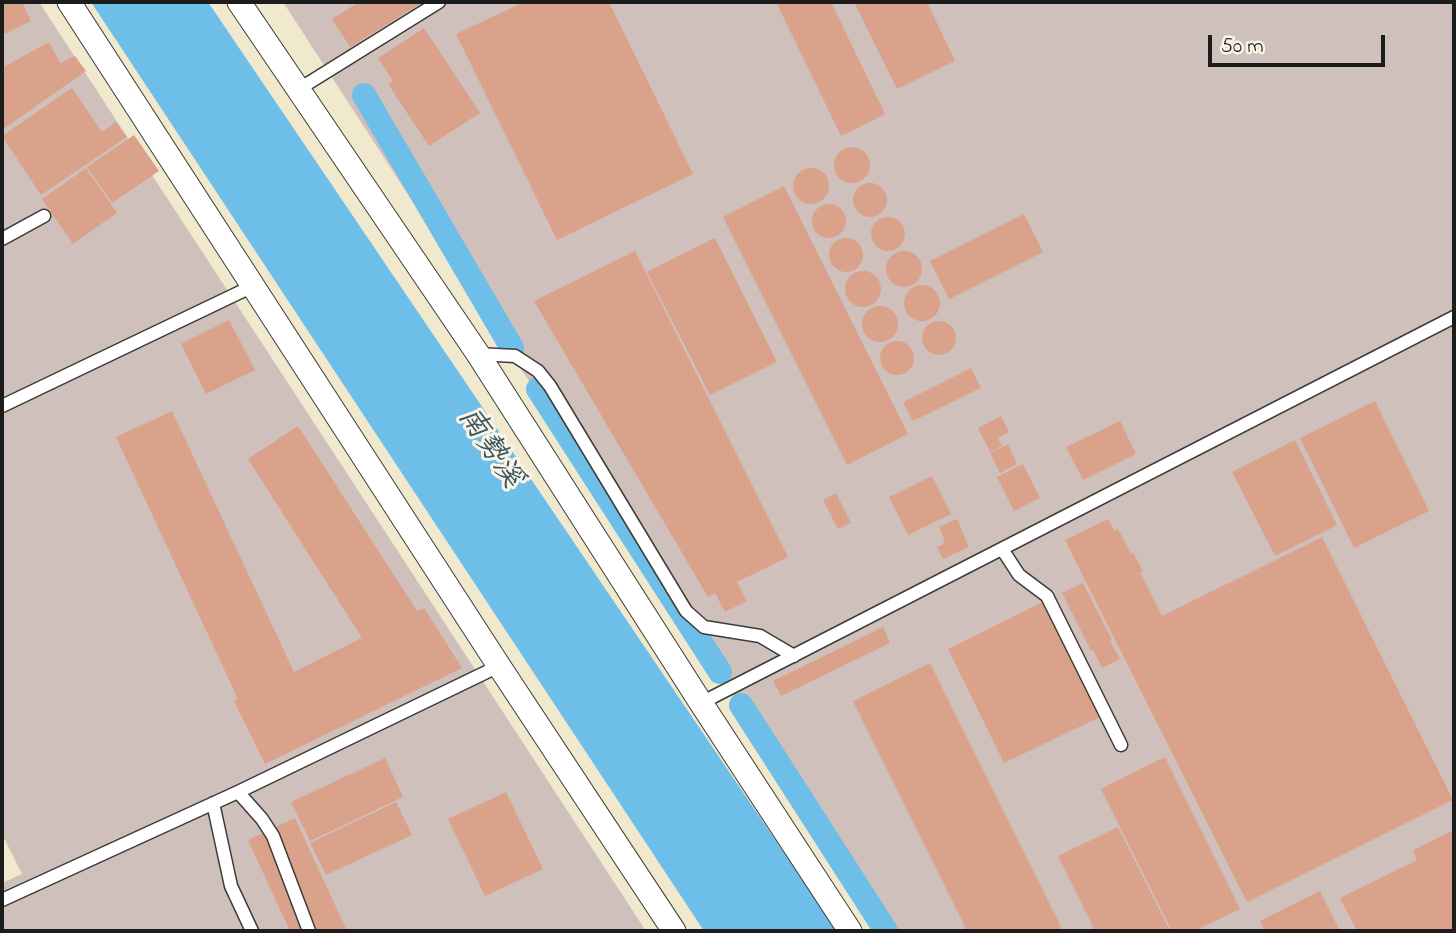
<!DOCTYPE html>
<meta charset="utf-8">
<style>
body{margin:0}
#map{position:relative;width:1456px;height:933px;overflow:hidden;background:#f1e9cd;font-family:"Indie Flower",sans-serif}
canvas{display:block}
.frame{position:absolute;inset:0;border:4px solid #1c1c1c;pointer-events:none}
.scale{position:absolute;left:1208px;top:35px;width:177px;height:32px;box-sizing:border-box;border:4px solid #1c1c1c;border-top:0;padding-left:9px;font-size:21px;line-height:24px;white-space:nowrap;color:#1c1c1c;-webkit-text-stroke:5px #fcf5e5;paint-order:stroke}
</style>
<div id="map">
<canvas width="1456" height="933"></canvas>
<div class="frame"></div>
<div class="scale">50 m</div>
</div>
<script>
const ctx = document.querySelector('canvas').getContext('2d');
ctx.lineJoin = 'round';
function fillPath(path, color) { ctx.fillStyle = color; ctx.fill(path, 'evenodd'); }
function stroke(path, color, width, dash) { ctx.strokeStyle = color; ctx.lineWidth = width; ctx.lineCap = dash ? 'butt' : 'round'; ctx.setLineDash(dash || []); ctx.stroke(path); }
function drawText(font, color, halo, rows, align = 'center') {
  ctx.font = font + ' "Indie Flower","LXGW WenKai TC",sans-serif'; ctx.lineWidth = 6; ctx.setLineDash([]); ctx.textBaseline = 'middle'; ctx.strokeStyle = halo; ctx.fillStyle = color; for (const [text, x, y, turn = 0] of rows) {
    ctx.save(); ctx.translate(x, y); ctx.rotate((+turn || 0) * Math.PI / 180); ctx.textAlign = isNaN(turn) ? turn : align; if (halo) ctx.strokeText(text, 0, 0); ctx.fillText(text, 0, 0); ctx.restore();
  }
}
fillPath(new Path2D(`
 M2 2H39L646 931H2V883L22 874 2 834Z
 M283 2H1454V931H886Z`), '#cfc0bb');
fillPath(new Path2D(`
 M91 2H208L837 931H704Z`), '#6dbee8');
stroke(new Path2D(`
 M364 95 512 348
 M538 389 720 672
 M741 705 886 931`), '#6dbee8', 24);
fillPath(new Path2D(`
 M2 2H22L31 21 2 35Z
 M359 2H423L350 47 332 19Z
 M524 2H609L693 174 557 240 456 34Z
 M776 2H831L885 114 841 136Z
 M854 2H927L955 61 897 89Z
 M424 28 480 113 429 146 388 84 393 81 378 58Z
 M49 42 60 63 75 56 86 71 2 130V68Z
 M72 88 102 132 116 122 127 137 41 195 2 136Z
 M134 135 159 171 112 203 87 167Z
 M834 165a18 18 0 1 1 36 0a18 18 0 1 1-36 0Z
 M86 168 117 213 73 244 42 199Z
 M793 186a18 18 0 1 1 36 0a18 18 0 1 1-36 0Z
 M853 200a17 17 0 1 1 34 0a17 17 0 1 1-34 0Z
 M784 186 908 434 847 465 723 217Z
 M812 221a17 17 0 1 1 34 0a17 17 0 1 1-34 0Z
 M1024 214 1043 252 949 299 930 261Z
 M871 234a17 17 0 1 1 34 0a17 17 0 1 1-34 0Z
 M829 255a17 17 0 1 1 34 0a17 17 0 1 1-34 0Z
 M715 238 777 362 710 395 647 272Z
 M635 251 788 557 737 582 747 601 725 612 715 593 708 597 534 301Z
 M886 269a18 18 0 1 1 36 0a18 18 0 1 1-36 0Z
 M845 289a18 18 0 1 1 36 0a18 18 0 1 1-36 0Z
 M904 303a18 18 0 1 1 36 0a18 18 0 1 1-36 0Z
 M862 324a18 18 0 1 1 36 0a18 18 0 1 1-36 0Z
 M229 320 255 370 206 394 181 344Z
 M922 338a17 17 0 1 1 34 0a17 17 0 1 1-34 0Z
 M880 358a17 17 0 1 1 34 0a17 17 0 1 1-34 0Z
 M971 368 981 388 913 421 903 402Z
 M1375 401 1429 511 1354 548 1300 438Z
 M172 411 294 672 362 638 248 459 298 426 417 611 424 608 462 668 265 764 234 701 238 699 116 437Z
 M1001 416 1009 432 998 438 1002 446 990 452 978 428Z
 M1120 421 1136 454 1083 480 1066 447Z
 M1295 440 1337 525 1275 556 1232 472Z
 M1008 444 1017 464 1000 473 990 453Z
 M1023 464 1040 498 1014 511 997 477Z
 M932 476 951 514 908 535 889 497Z
 M836 493 851 523 838 529 823 500Z
 M957 519 969 547 943 559 937 547 944 544 943 542 945 541 939 527Z
 M1108 519 1115 531 1118 529 1131 554 1133 552 1143 571 1140 572 1162 616 1322 537 1453 800 1247 902 1065 540Z
 M1083 583 1112 640 1110 641 1120 659 1102 668 1093 650 1091 651 1062 593Z
 M1043 602 1100 717 1004 763 948 649Z
 M883 627 890 643 781 696 773 681Z
 M930 663 1063 931H967L853 701Z
 M1165 757 1240 909 1194 931H1172L1101 789Z
 M385 758 403 797 310 841 291 802Z
 M506 792 543 869 485 896 448 819Z
 M396 802 412 835 326 875 310 843Z
 M295 818 347 931H290L248 840Z
 M1118 827 1170 931H1095L1058 856Z
 M1454 830V931H1357L1340 898 1417 860 1413 850Z
 M1320 891 1340 931H1265L1260 921Z`), '#daa28b');
const service = new Path2D(`
 M299 89 439 2
 M2 239 44 216
 M478 354 515 356 538 371 550 386 686 611 704 627 760 636 794 656
 M2 406 253 286
 M1002 549 1019 575 1047 596 1121 745
 M701 703 1454 317
 M238 792 262 819 273 836 309 931
 M213 803 231 886 252 931
 M2 900 238 792 499 666`);
const minor = new Path2D(`
 M69 2 499 666 674 931
 M239 2 478 354 701 703 850 931`);
stroke(service, '#3c3b37', 15);
stroke(minor, '#3c3b37', 25);
stroke(service, '#fff', 12);
stroke(minor, '#fff', 23);
drawText('italic 30px', '#385563', '#fcf5e5', [
 ["南勢溪",488,449,56]
]);
</script>
